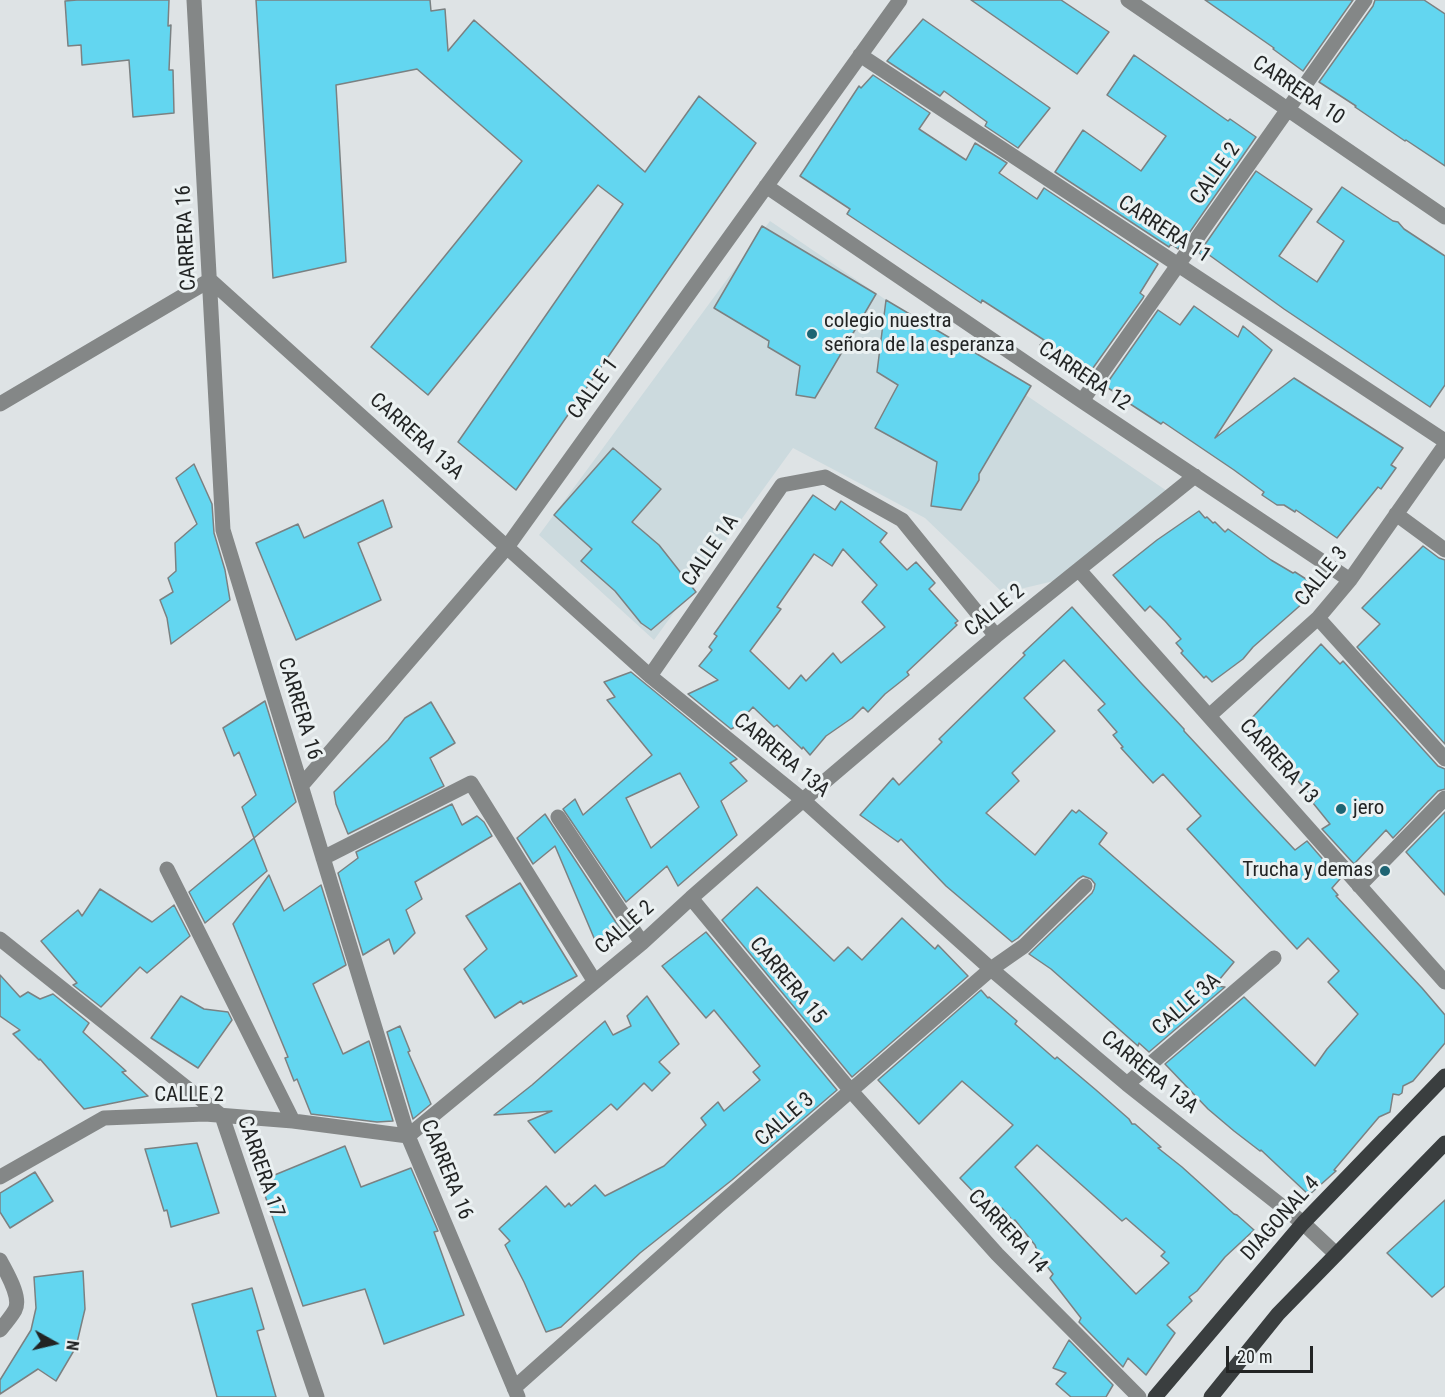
<!DOCTYPE html>
<meta charset="utf-8">
<style>
body{margin:0}
#map{position:relative;width:1445px;height:1397px;overflow:hidden;background:#dee3e5;font-family:"Roboto Condensed",sans-serif}
canvas{display:block}
.north{position:absolute;left:24px;top:1313px;width:60px;height:60px;-webkit-text-stroke:4px #ebf1f2;paint-order:stroke;rotate:98deg;font-size:16px;font-weight:700;line-height:24px;text-align:center;color:#222424}
.north::after{content:'';display:block;margin:auto;width:21px;height:27px;background:#222424;clip-path:polygon(50% 0,100% 100%,50% 72%,0 100%)}
.scale{position:absolute;left:1226px;top:1346px;width:87px;height:27px;box-sizing:border-box;border:3px solid #222424;border-top:0;padding-left:8px;font-size:18px;line-height:21px;white-space:nowrap;color:#222424;-webkit-text-stroke:4px #ebf1f2;paint-order:stroke}
</style>
<div id="map">
<canvas width="1445" height="1397"></canvas>
<div class="north">N</div>
<div class="scale">20 m</div>
</div>
<script>
const ctx = document.querySelector('canvas').getContext('2d');
ctx.lineJoin = 'round';
function fillPath(path, color) { ctx.fillStyle = color; ctx.fill(path, 'evenodd'); }
function stroke(path, color, width, dash) { ctx.strokeStyle = color; ctx.lineWidth = width; ctx.lineCap = dash ? 'butt' : 'round'; ctx.setLineDash(dash || []); ctx.stroke(path); }
function drawText(font, color, halo, rows, align = 'center') {
  ctx.font = font + ' "Roboto Condensed",sans-serif'; ctx.lineWidth = 6; ctx.setLineDash([]); ctx.textBaseline = 'middle'; ctx.strokeStyle = halo; ctx.fillStyle = color; for (const [text, x, y, turn = 0] of rows) {
    ctx.save(); ctx.translate(x, y); ctx.rotate((+turn || 0) * Math.PI / 180); ctx.textAlign = isNaN(turn) ? turn : align; if (halo) ctx.strokeText(text, 0, 0); ctx.fillText(text, 0, 0); ctx.restore();
  }
}
fillPath(new Path2D(`
 M770 221 1167 491 1071 577 1003 593 925 518 793 448 654 640 539 535Z`), '#ccdade');
const building = new Path2D(`
 M77 0H169L168 26 171 25 169 70H173L174 113 133 117 129 60 82 65 81 45 68 46 65 1Z
 M256 0H430L431 11 445 9 448 51 474 20 645 172 699 96 756 143 516 490 458 442 623 204 598 185 428 395 371 347 522 161 417 69 336 85 346 262 273 278Z
 M971 0H1061L1109 32 1077 74Z
 M1205 0H1353L1303 71 1273 49 1274 48Z
 M1375 0H1424L1445 14V166L1406 140 1405 141 1355 107 1356 106 1319 82 1373 6Z
 M923 19 1050 108 1018 148 985 126 987 122 944 91 940 96 887 61Z
 M1134 55 1228 121 1230 119 1256 137 1178 249 1171 244 1169 247 1055 172 1083 130 1141 171 1166 136 1107 95Z
 M873 75 930 113 919 129 966 160 975 143 1007 163 999 173 1037 199 1044 188 1158 264 1140 293 1144 296 1143 298 1088 375 1040 345 1044 340 982 300 981 303 847 214 850 209 800 176 859 86 861 88Z
 M1256 171 1312 209 1279 256 1317 282 1344 241 1317 222 1342 187 1393 221 1398 222 1404 229 1445 256V385L1430 407 1284 309 1205 252 1203 256 1199 253Z
 M762 226 876 294 815 398 796 395 800 366 768 347 769 341 714 308Z
 M886 300 1031 386 979 474V480L961 510 931 506 937 462 875 428 898 385 877 372Z
 M1194 306 1238 337 1243 326 1272 350 1215 438 1294 378 1403 448 1391 465 1396 468 1381 489 1378 487 1337 538 1296 510 1295 512 1284 505H1277L1262 495 1264 492 1234 470 1163 422 1161 424 1121 398 1122 397 1105 386 1158 310 1180 325Z
 M613 448 661 489 632 522 659 545 696 592 651 630 641 623 615 591 581 561 592 549 554 515Z
 M194 464 212 504 214 533 225 570 230 600 171 644 167 618 160 600 173 592 168 578 176 571 175 543 197 524 176 478Z
 M813 495 835 510 841 501 887 533 880 542 907 570 916 562 935 583 929 589 958 621 955 623 957 625 907 672 909 675 885 694 868 712 863 707 852 718 826 736 810 755 803 747 802 749 777 725 774 727 753 707 735 727 731 729 688 694 718 680 699 666 712 650 709 647 717 636 714 634ZM843 549 877 585 862 602 885 627 841 663 833 653 806 681 801 675 789 689 750 651 781 609 777 607 814 554 832 566Z
 M383 500 392 527 358 543 381 600 296 640 256 543 298 524 304 538Z
 M1199 511 1205 518 1207 517 1213 523 1215 522 1225 532 1228 529 1271 560 1293 573 1295 572 1320 588 1253 647 1243 659 1212 682 1206 676 1204 678 1181 653 1183 651 1176 643 1181 639 1165 621 1150 606 1145 611 1113 575 1157 540Z
 M1423 546 1439 558 1445 560V744L1357 647 1380 624 1362 608Z
 M1072 607 1141 683 1184 729V731L1262 815 1295 850 1307 841 1340 879 1332 888 1338 895 1336 896 1422 988 1445 1015V1043L1413 1081 1403 1086 1402 1093 1399 1095 1393 1094 1390 1112 1379 1117 1334 1170 1336 1171 1309 1195 1261 1150 1260 1151 1234 1131 1208 1109 1165 1064 1244 997 1315 1066 1327 1049 1358 1014 1328 982 1339 971 1308 938 1297 949 1187 829 1201 816 1163 774 1153 783 1121 748 1123 747 1113 735 1117 732 1098 710 1105 704 1064 660 1024 698 1055 731 1012 773 1019 781 986 813 1035 855 1072 810 1076 813 1079 810 1107 833 1099 844 1234 962 1214 986 1225 987 1149 1052 1139 1043 1138 1046 1051 969 1029 954 1092 893 1094 889 1095 884 1091 879 1083 876 1078 879 1018 938 1012 942 946 886 901 839 898 842 860 815 893 778 899 785 942 742 939 739 1025 655 1023 653Z
 M1321 644 1340 664 1343 661 1438 766 1445 769V789L1438 791 1393 838 1386 830 1354 864 1322 829 1330 824 1313 803 1315 801 1248 722Z
 M631 672 737 759 730 763 747 781 721 801 737 835 678 886 667 866 626 902 563 809 575 799 583 815 652 755 607 700 615 697 604 682ZM680 773 699 807 651 848 626 798Z
 M265 701 296 802 254 838 267 871 205 923 189 892 254 838 242 807 256 795 239 752 234 756 223 728Z
 M431 702 455 743 430 758 444 786 348 834 336 804 334 792 388 740 405 718Z
 M452 804 462 825 477 816 484 822 492 836 415 882 422 899 406 910 415 933 394 954 389 939 363 955 338 873 358 858 356 852Z
 M1445 812V895L1406 852Z
 M545 814 623 933 622 934 597 945 555 846 533 864 517 838Z
 M269 875 284 911 321 885 346 965 313 984 343 1054 369 1041 393 1121 377 1122 311 1114 297 1079 294 1081 285 1058 288 1057 233 924Z
 M520 883 577 976 523 1004 521 1001 495 1018 464 969 487 949 466 916Z
 M757 887 834 961 848 947 862 960 902 918 935 949 938 945 968 976 852 1077 722 920Z
 M100 889 152 922 174 905 190 936 147 973 140 967 101 1007 73 985 77 983 41 941 78 910 82 916Z
 M706 932 837 1090 732 1180 640 1253 561 1327 546 1332 524 1282 505 1245 510 1241 499 1229 546 1186 565 1207 569 1203 571 1206 595 1185 605 1196 664 1166 706 1125 701 1118 718 1102 724 1111 760 1080 753 1072 760 1066 714 1010 706 1018 662 966Z
 M0 975 20 997 28 992 40 999 53 994 89 1023 83 1032 126 1071 122 1072 148 1096 84 1109 40 1059 39 1060 13 1034 20 1030 0 1016Z
 M981 990 988 998 989 997 1017 1021 1015 1024 1055 1059 1057 1057 1096 1090 1129 1119 1132 1124H1135L1161 1147 1158 1148 1182 1167 1234 1214 1237 1215 1254 1230 1225 1257 1197 1291 1189 1297 1192 1301 1167 1325 1175 1333 1146 1375 1128 1358 1123 1367 1079 1322 1081 1318 1050 1278 1053 1274 1039 1256 1035 1245 1015 1220 1013 1221 1002 1208 1000 1212 988 1199 984 1203 960 1178 1013 1125 962 1081 919 1124 878 1080ZM1037 1145 1122 1221 1126 1218 1165 1252 1161 1256 1169 1263 1136 1294 1015 1167Z
 M181 996 204 1009 228 1012 232 1020 198 1068 151 1038Z
 M647 996 679 1044 659 1062 670 1073 652 1091 644 1083 617 1110 611 1104 555 1153 528 1121 552 1111 494 1115 532 1085 605 1021 613 1035 631 1026 627 1016Z
 M400 1026 410 1051 408 1052 431 1104 413 1119 387 1032Z
 M197 1143 219 1213 171 1227 167 1210 164 1211 145 1149Z
 M345 1146 361 1187 411 1168 438 1231 434 1232 464 1315 384 1344 365 1289 303 1306 260 1181Z
 M35 1172 53 1201 10 1228 0 1212V1193Z
 M1445 1200V1286L1432 1297 1387 1253Z
 M83 1271 85 1309 76 1347 56 1381 38 1369 0 1394V1380L31 1330 36 1308 34 1277Z
 M252 1288 264 1329 257 1331 276 1397H217L192 1304Z
 M1069 1340 1113 1385 1106 1397H1071L1056 1384 1066 1373 1053 1368Z`);
fillPath(building, '#63d6f0');
stroke(building, '#7b8182', 1.5);
stroke(new Path2D(`
 M194 0 223 530 408 1136 518 1397
 M1128 0 1445 217
 M860 55 1445 441
 M766 186 1082 401 1350 580
 M1082 401 1365 0
 M0 404 210 280 650 676 803 800 991 969 1127 1084 1303 1223 1336 1254
 M1396 514 1445 550
 M1079 570 1445 982
 M1318 618 1445 759
 M650 676 782 485 825 477 902 520 996 636
 M1209 716 1318 618 1350 580 1445 445
 M301 786 507 547 900 0
 M558 817 642 943
 M323 858 471 783 595 982
 M167 869 293 1121
 M1359 886 1445 798
 M691 898 851 1091 997 1254 1139 1397
 M0 939 222 1116 317 1397
 M1127 1084 1274 958
 M0 1177 104 1118 205 1114 293 1121 408 1136 642 943 691 898 803 800 996 636 1195 476
 M0 1260C6 1272 22 1297 15 1310 11 1317 5 1324 0 1330
 M514 1388 719 1205 991 969 1024 946 1085 886`), '#848787', 15);
stroke(new Path2D(`
 M1155 1397 1303 1223 1445 1076
 M1211 1397 1278 1314 1445 1143`), '#3a3e3f', 15);
for (const [x, y, r, color] of [
 [812,334,6,"#1d6473"],
 [1341,809,6,"#1d6473"],
 [1385,871,6,"#1d6473"]
]) { const dot = new Path2D(); dot.arc(x, y, r, 0, 2 * Math.PI); ctx.fillStyle = color; ctx.fill(dot); stroke(dot, '#ebf1f2', 2); }
drawText('21px', '#222424', '#ebf1f2', [
 ["CARRERA 10",1298,91,34],
 ["CALLE 2",1216,174,-55],
 ["CARRERA 11",1164,230,33],
 ["CARRERA 16",187,238,-93],
 ["CARRERA 12",1084,377,34],
 ["CALLE 1",594,389,-54],
 ["CARRERA 13A",416,437,42],
 ["CALLE 1A",711,551,-55],
 ["CALLE 3",1322,577,-51],
 ["CALLE 2",995,611,-39],
 ["CARRERA 16",299,709,73],
 ["CARRERA 13A",781,756,40],
 ["CARRERA 13",1278,762,48],
 ["CALLE 2",625,928,-41],
 ["CARRERA 15",787,981,50],
 ["CALLE 3A",1187,1005,-41],
 ["CARRERA 13A",1149,1073,39],
 ["CALLE 2",189,1096],
 ["CALLE 3",785,1120,-41],
 ["CARRERA 17",260,1167,71],
 ["CARRERA 16",446,1170,68],
 ["DIAGONAL 4",1281,1219,-48],
 ["CARRERA 14",1007,1232,47]
]);
drawText('21px', '#222424', '#ebf1f2', [
 ["colegio nuestra",824,322],
 ["señora de la esperanza",824,346],
 ["jero",1353,809],
 ["Trucha y demas",1373,871,"right"]
], 'left');
</script>
